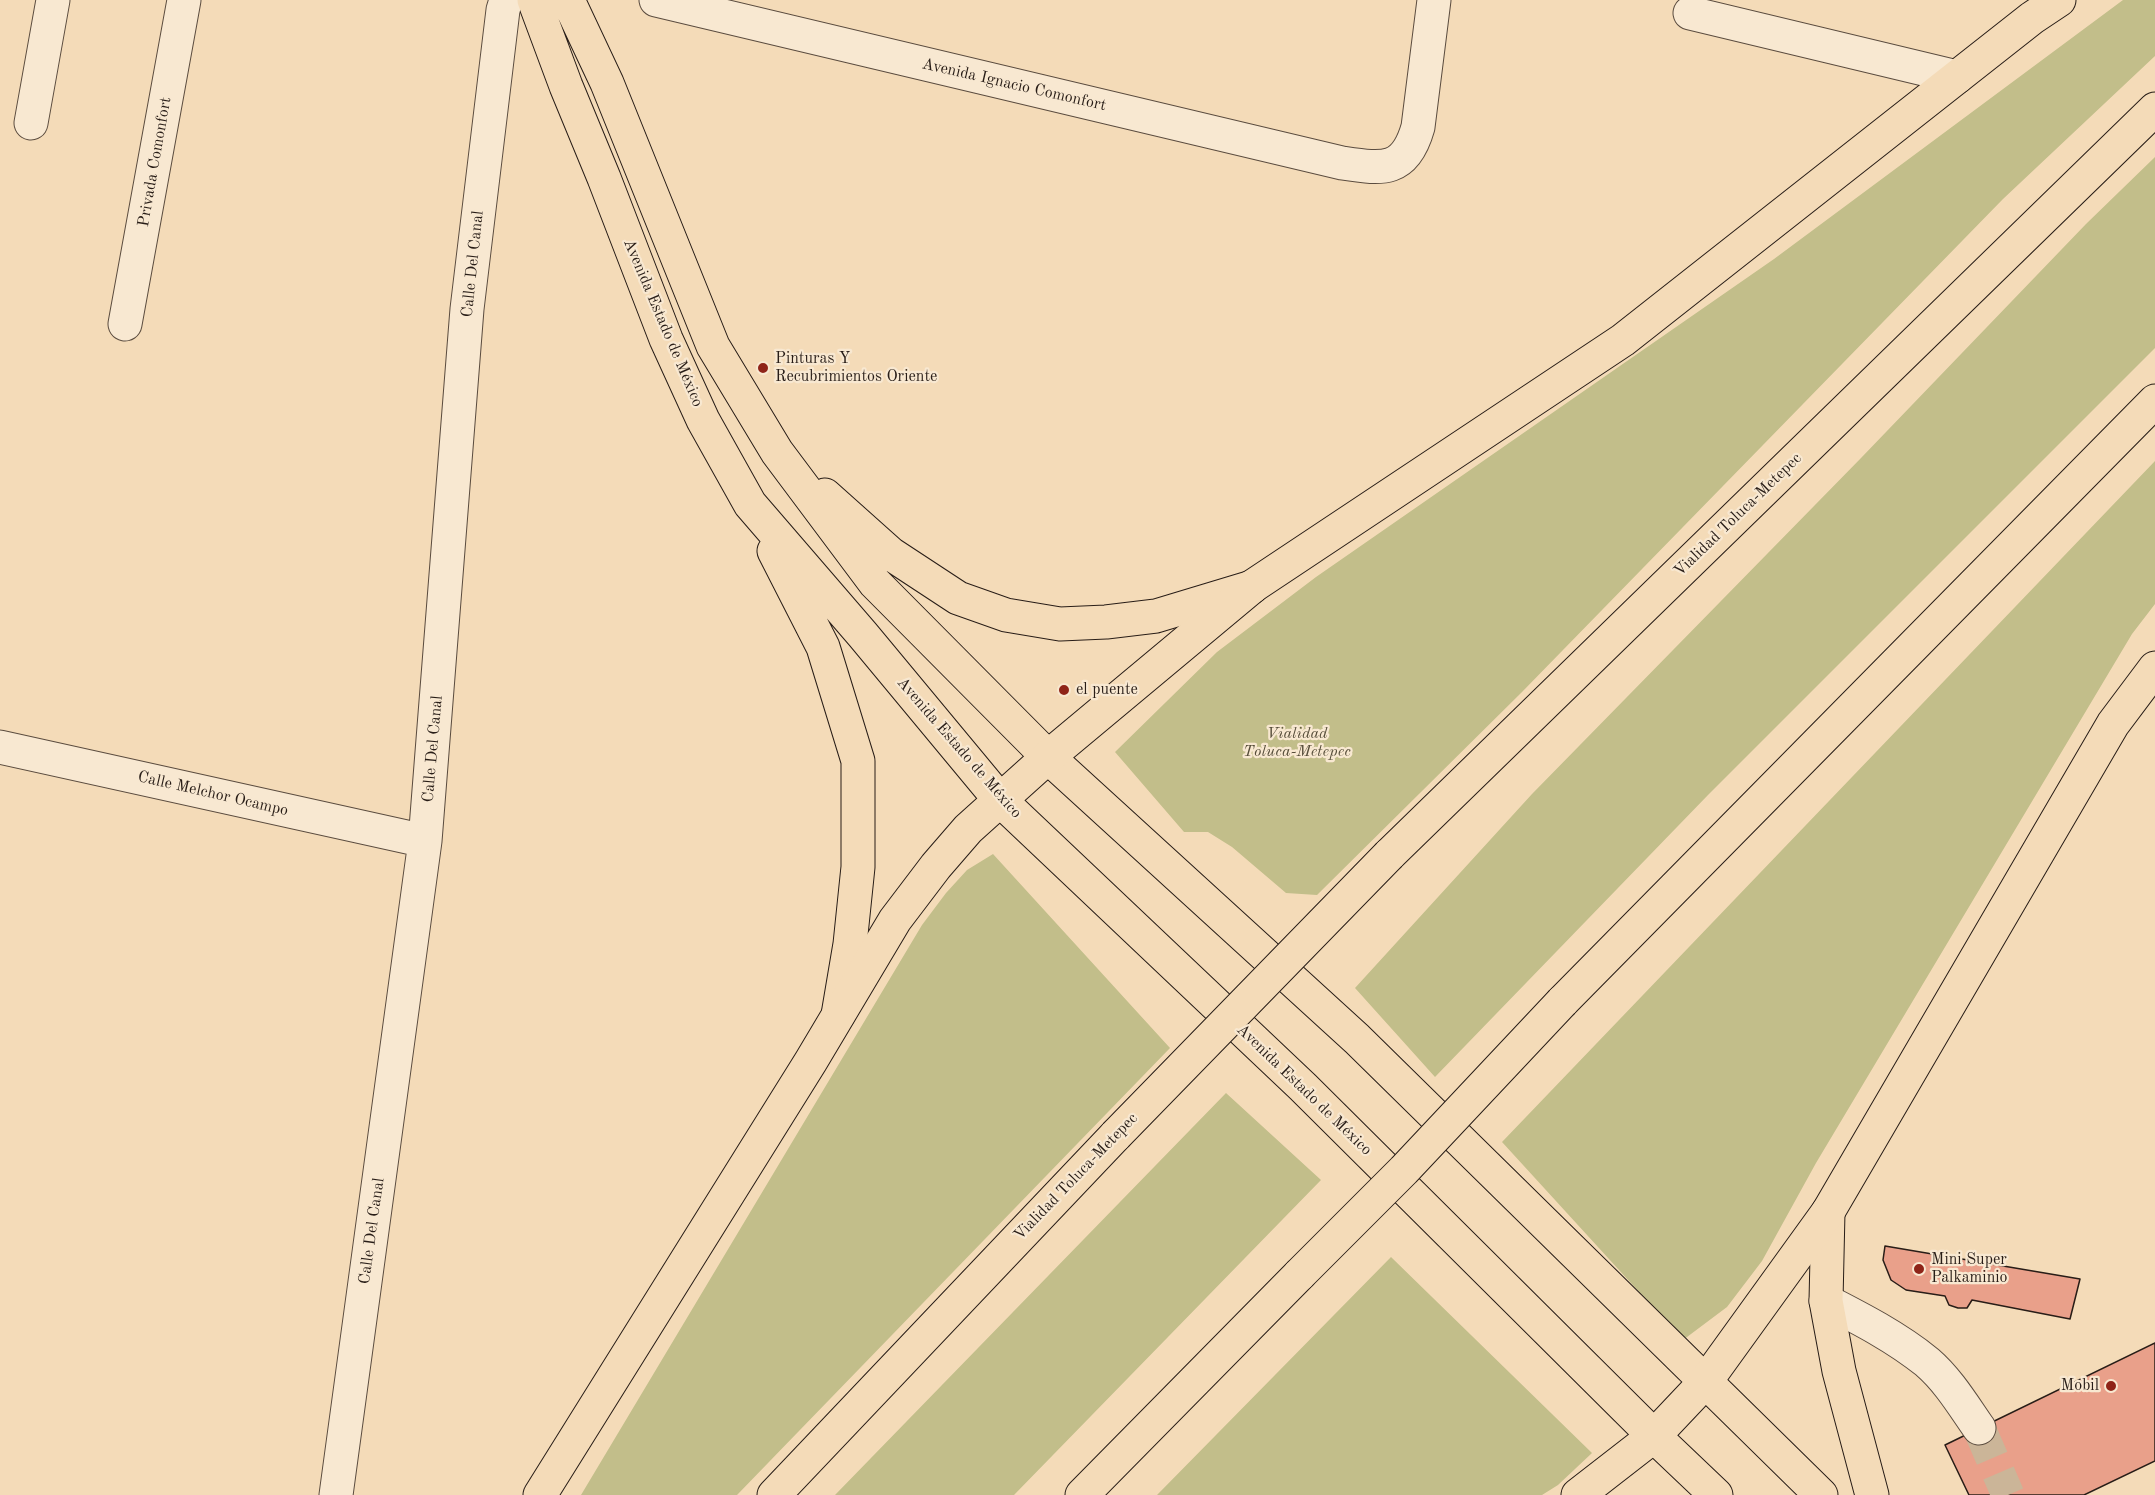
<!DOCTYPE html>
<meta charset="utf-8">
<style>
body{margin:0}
canvas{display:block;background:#f4dbb8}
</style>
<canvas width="2155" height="1495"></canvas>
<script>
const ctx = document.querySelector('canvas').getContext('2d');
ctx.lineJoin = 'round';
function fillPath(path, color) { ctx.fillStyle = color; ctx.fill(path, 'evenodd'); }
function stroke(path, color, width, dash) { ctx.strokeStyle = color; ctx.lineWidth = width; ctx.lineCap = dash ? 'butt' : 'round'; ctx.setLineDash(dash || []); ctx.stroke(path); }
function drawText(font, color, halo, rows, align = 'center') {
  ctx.font = font + ' "Old Standard TT",serif'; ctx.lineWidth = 4.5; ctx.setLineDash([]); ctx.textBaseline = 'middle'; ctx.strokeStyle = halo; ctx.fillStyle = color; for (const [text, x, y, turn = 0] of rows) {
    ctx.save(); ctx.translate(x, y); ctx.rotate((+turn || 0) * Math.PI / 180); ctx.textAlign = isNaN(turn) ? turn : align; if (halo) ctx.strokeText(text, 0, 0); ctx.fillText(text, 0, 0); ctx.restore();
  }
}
fillPath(new Path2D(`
 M2123 0H2155V56L2003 199 1522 692 1317 895 1286 893 1232 847 1208 832H1184L1115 752 1217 652 1316 577 1774 259Z
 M2155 157V348L1708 795 1435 1077 1355 988 1532 794 1861 458 2086 224Z
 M2155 461V604L2132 634 1816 1163 1762 1261 1727 1307 1683 1340 1502 1142Z
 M993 854 1170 1048 737 1495H581L922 925 946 893 967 870Z
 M1226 1093 1321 1180 1014 1495H835Z
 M1391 1257 1592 1453 1558 1485 1542 1495H1157Z`), '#c2be8a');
const building = new Path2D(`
 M1885 1246 2080 1279 2070 1319 1972 1300 1967 1308H1958L1949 1305 1945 1296 1906 1290 1891 1280 1883 1260Z
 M2155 1343V1461L2084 1495H1969L1945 1445Z`);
fillPath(building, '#e9a08a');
stroke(building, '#281d17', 1.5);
stroke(new Path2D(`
 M1979 1428 2008 1495`), '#cbb598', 33, [33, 16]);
const minor = new Path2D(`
 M656 0 1342 163C1383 169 1405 173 1418 127L1434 0
 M1690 13 1957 77
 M31 123 53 0
 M125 324 184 0
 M0 747 425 841
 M1826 1301C1861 1319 1896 1337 1927 1362 1948 1380 1963 1405 1979 1428
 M336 1495 425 841 467 309 503 10 506 0`);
const major = new Path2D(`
 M534 0 566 86 604 178 666 339 703 420 750 504 863 635 1000 800 1303 1087 1654 1436 1716 1495
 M568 0 607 83 713 346 777 452 875 583 1048 757 1357 1039 1821 1495
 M825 495 891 554 958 598 1006 615 1060 624 1106 622 1156 616 1252 587
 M774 551 823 647 858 761V867L850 944 838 1015
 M1828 1212 1826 1301 1839 1371 1872 1495`);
const highway = new Path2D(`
 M1389 855 2155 109
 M1562 1002 2155 401
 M540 1495 811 1061 895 920 936 866 968 829 1048 757 1253 586 1623 340 2032 18 2059 0
 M774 1495 1116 1135
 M1082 1495 1300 1274
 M1578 1495 1654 1436 1706 1381 1828 1212 2113 724 2155 668`);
stroke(minor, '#5b4c3f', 35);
stroke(major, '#281d17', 35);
stroke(highway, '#281d17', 35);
stroke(minor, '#f8e8d1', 33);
stroke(major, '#f4dbb8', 33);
stroke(highway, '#f4dbb8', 33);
const highwayBridge = new Path2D(`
 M1116 1135 1389 855
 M1300 1274 1404 1170 1562 1002`);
stroke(highwayBridge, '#281d17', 35, []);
stroke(highwayBridge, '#f4dbb8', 33);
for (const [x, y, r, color] of [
 [763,368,6,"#8f2418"],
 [1064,690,6,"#8f2418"],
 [1919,1269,6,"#8f2418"],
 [2111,1386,6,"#8f2418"]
]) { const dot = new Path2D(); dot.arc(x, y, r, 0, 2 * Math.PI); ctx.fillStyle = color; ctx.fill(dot); stroke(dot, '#f8e8d1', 2); }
drawText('16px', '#281d17', '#f8e8d1', [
 ["Avenida Ignacio Comonfort",1014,85,13],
 ["Privada Comonfort",155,162,-80],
 ["Calle Del Canal",473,264,-84],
 ["Avenida Estado de México",663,323,67],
 ["Vialidad Toluca-Metepec",1738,515,-44],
 ["Avenida Estado de México",959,748,49],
 ["Calle Del Canal",433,749,-85],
 ["Calle Melchor Ocampo",213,794,13],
 ["Avenida Estado de México",1304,1090,44],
 ["Vialidad Toluca-Metepec",1076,1177,-46],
 ["Calle Del Canal",372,1231,-82]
]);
drawText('16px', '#281d17', '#f8e8d1', [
 ["Pinturas Y",775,359],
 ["Recubrimientos Oriente",775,377],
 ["el puente",1076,690],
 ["Mini Super",1931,1260],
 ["Palkaminio",1931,1278],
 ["Mobil",2099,1386,"right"]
], 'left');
drawText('italic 16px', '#564d3a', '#f8e8d1', [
 ["Vialidad",1297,734],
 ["Toluca-Metepec",1297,752]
]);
</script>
